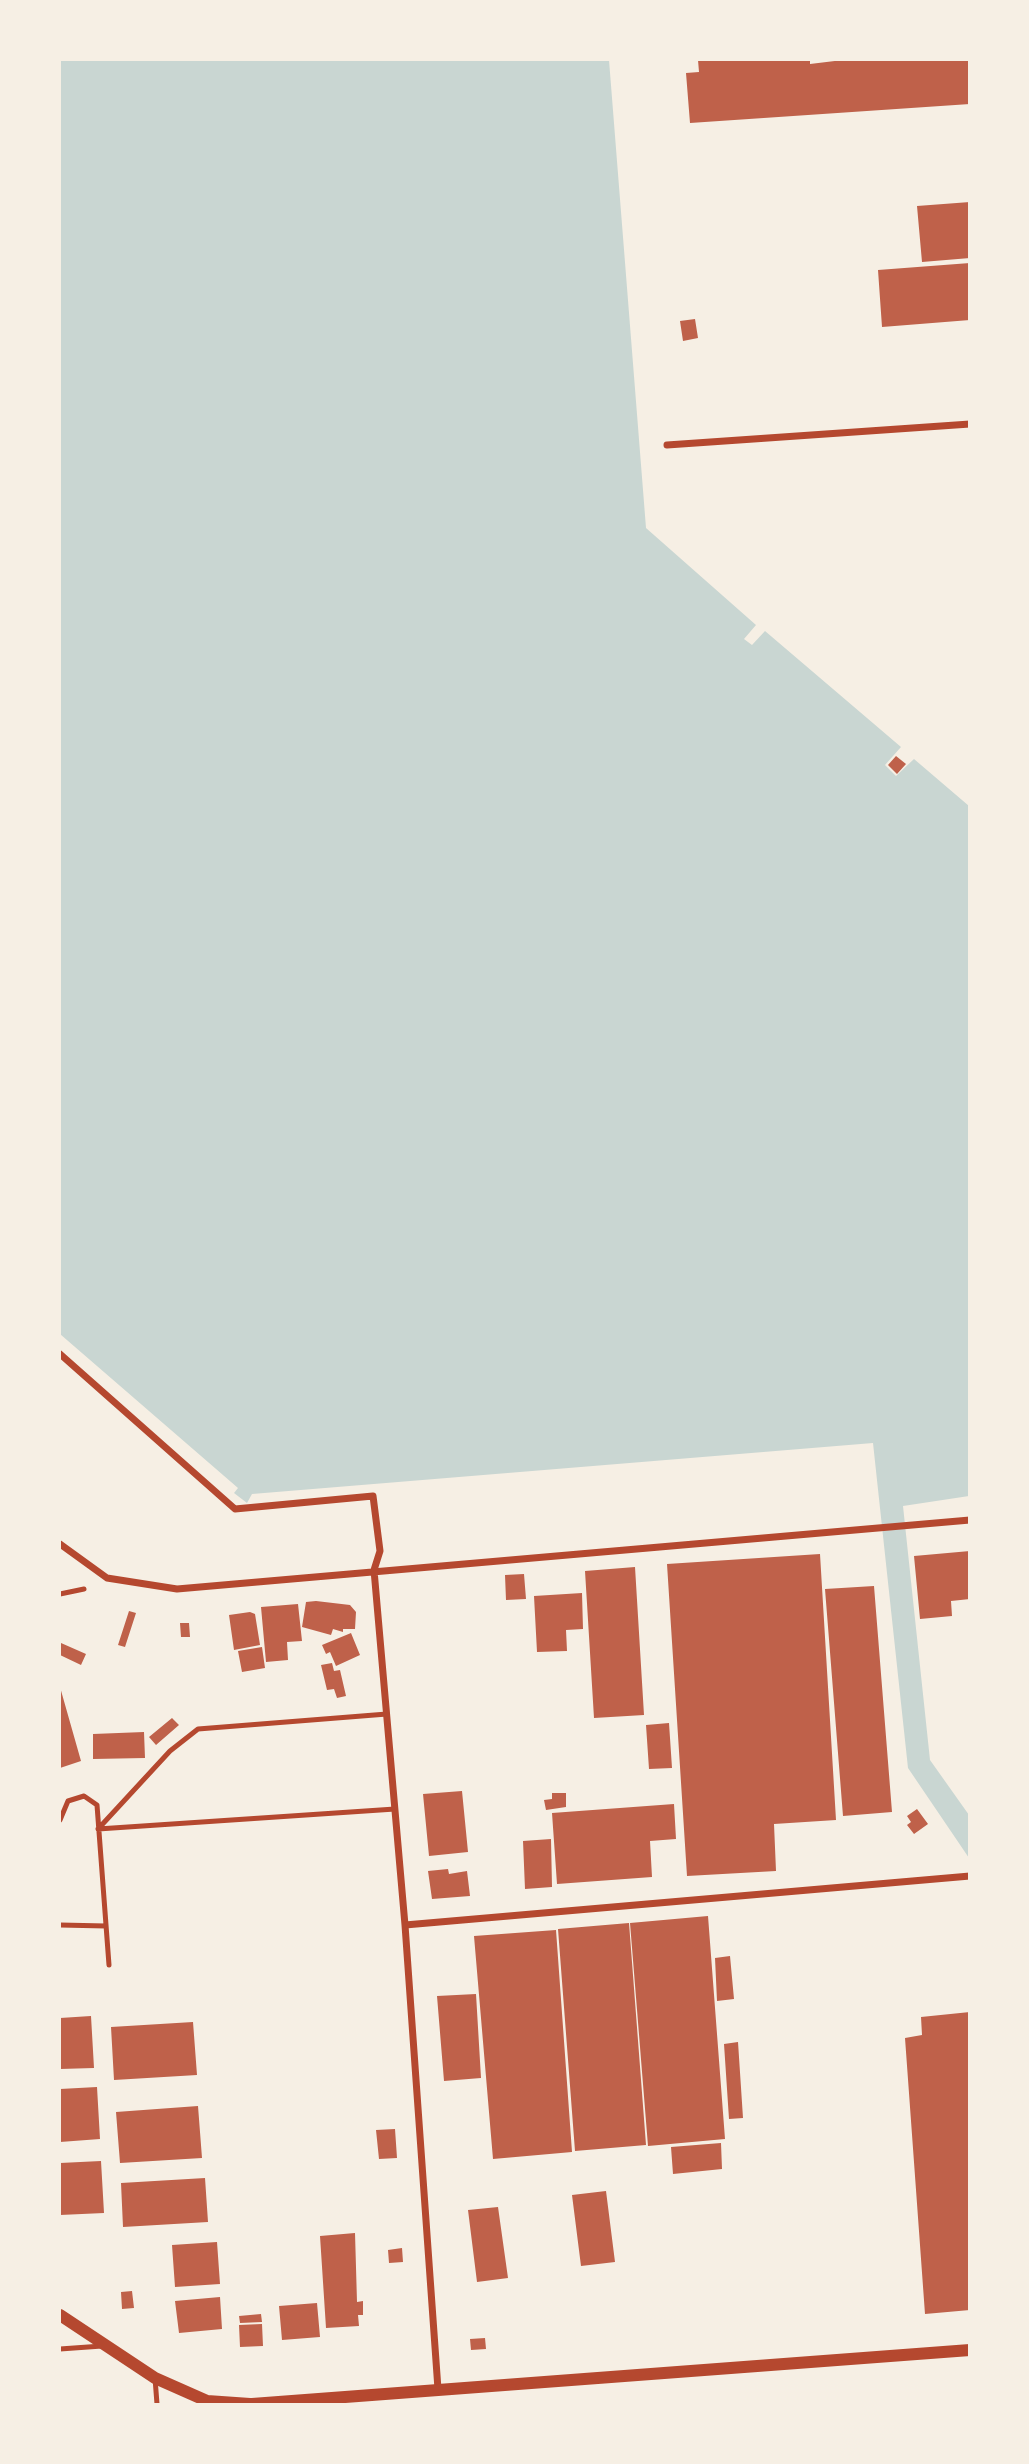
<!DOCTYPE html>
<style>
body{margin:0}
#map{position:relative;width:1029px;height:2464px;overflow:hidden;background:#f6efe4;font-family:Raleway,sans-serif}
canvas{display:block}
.frame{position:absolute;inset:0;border:61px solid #f6efe4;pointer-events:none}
</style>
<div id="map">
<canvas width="1029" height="2464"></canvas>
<div class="frame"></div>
</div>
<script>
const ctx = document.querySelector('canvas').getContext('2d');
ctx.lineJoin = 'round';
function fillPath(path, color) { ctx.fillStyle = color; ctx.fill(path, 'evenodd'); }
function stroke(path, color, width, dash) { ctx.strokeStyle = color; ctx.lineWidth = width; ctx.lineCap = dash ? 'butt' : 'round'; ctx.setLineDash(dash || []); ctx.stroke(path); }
fillPath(new Path2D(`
 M60 60H609L646 528 756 625 744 639 752 645 765 631 901 747 885 765 896 776 914 759 969 806V1496L903 1506 930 1760 969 1815V1858L908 1768 873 1443 252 1494 247 1503 234 1493 238 1488 60 1334Z`), '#c9d6d2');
fillPath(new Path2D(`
 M698 60H810V64L843 60H970V104L690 123 686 73 699 72Z
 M970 202V258L922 262 917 206Z
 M970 263V320L882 327 878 270Z
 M695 319 698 338 683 341 680 321Z
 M896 756 906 764 897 774 888 765Z
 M970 1551V1599L951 1601 952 1616 920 1619 914 1556Z
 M820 1554 836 1820 774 1824 776 1871 687 1876 667 1564Z
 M635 1567 644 1715 594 1718 585 1571Z
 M524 1574 526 1599 506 1600 505 1575Z
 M874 1586 892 1812 843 1816 825 1589Z
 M582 1593 583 1629 566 1630 567 1651 537 1652 534 1596Z
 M316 1601 350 1605 356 1612 355 1629H343V1632L333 1629 331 1635 302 1627 306 1602Z
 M298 1604 302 1641 287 1642 288 1660 266 1662 261 1607Z
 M129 1611 136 1613 125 1647 118 1645Z
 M250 1612 255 1614 260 1645 234 1650 229 1615Z
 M180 1623H189L190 1637H181Z
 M351 1633 360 1655 336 1666 330 1652 326 1654 322 1645Z
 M61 1643 86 1654 81 1665 60 1655Z
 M262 1647 265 1668 242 1672 238 1651Z
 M332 1663 334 1671 340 1670 346 1696 337 1698 334 1689 327 1690 321 1665Z
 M60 1687 81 1761 60 1768Z
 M172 1718 179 1725 156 1745 149 1737Z
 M669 1723 672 1768 649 1769 646 1725Z
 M144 1732 145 1758 93 1759V1734Z
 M462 1791 468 1852 429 1856 423 1794Z
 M552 1793H566V1807L546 1810 544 1800 552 1799Z
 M674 1804 676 1839 650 1841 652 1877 557 1884 552 1813Z
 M917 1809 928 1824 914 1834 907 1825 911 1822 907 1816Z
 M551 1839 552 1887 525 1889 523 1841Z
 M448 1869 449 1874 467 1871 470 1896 432 1899 428 1871Z
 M708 1916 725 2139 648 2146 630 1923Z
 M629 1923 646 2145 575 2151 558 1929Z
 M556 1930 572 2152 493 2159 474 1936Z
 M730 1956 734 1999 717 2001 715 1958Z
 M476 1994 481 2078 444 2081 437 1996Z
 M970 2012V2310L925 2314 905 2038 922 2035 921 2017Z
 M91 2016 94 2068 60 2069V2018Z
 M193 2022 197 2075 114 2080 111 2027Z
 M738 2042 743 2118 729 2119 724 2044Z
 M97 2087 100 2139 60 2142V2089Z
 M198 2106 202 2158 120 2163 116 2112Z
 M395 2129 397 2158 379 2159 376 2130Z
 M721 2143 722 2169 673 2174 671 2147Z
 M101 2161 104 2213 60 2215V2163Z
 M205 2178 208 2222 123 2227 121 2183Z
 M606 2191 615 2262 581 2266 572 2195Z
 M498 2207 508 2278 477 2282 468 2210Z
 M355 2233 357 2302 363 2301V2315H358L359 2326 326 2328 320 2236Z
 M217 2242 220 2284 175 2287 172 2245Z
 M402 2248 403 2262 389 2263 388 2250Z
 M132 2291 134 2308 122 2309 121 2292Z
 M220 2297 222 2329 179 2333 175 2301Z
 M317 2303 320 2337 282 2340 279 2306Z
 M261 2314 262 2322 240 2323 239 2316Z
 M262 2324 263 2346 240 2347 239 2325Z
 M485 2338 486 2349 471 2350 470 2339Z`), '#bf614a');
stroke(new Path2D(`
 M60 1594 84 1589
 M60 1820 68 1801 84 1796 97 1805 109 1965
 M98 1829 170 1751 198 1729 387 1714
 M98 1829 395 1809
 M60 1925 106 1926
 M60 2349 102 2346
 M155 2378 157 2404`), '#b5482f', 5);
stroke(new Path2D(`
 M667 445 970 424
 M60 1354 235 1509 373 1496 380 1551 374 1570 405 1925 438 2389
 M60 1544 107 1578 177 1589 970 1520
 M405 1925 970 1876`), '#b5482f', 7);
stroke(new Path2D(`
 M60 2315 155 2378 207 2401 250 2404
 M252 2404 970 2350`), '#b5482f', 12);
</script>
